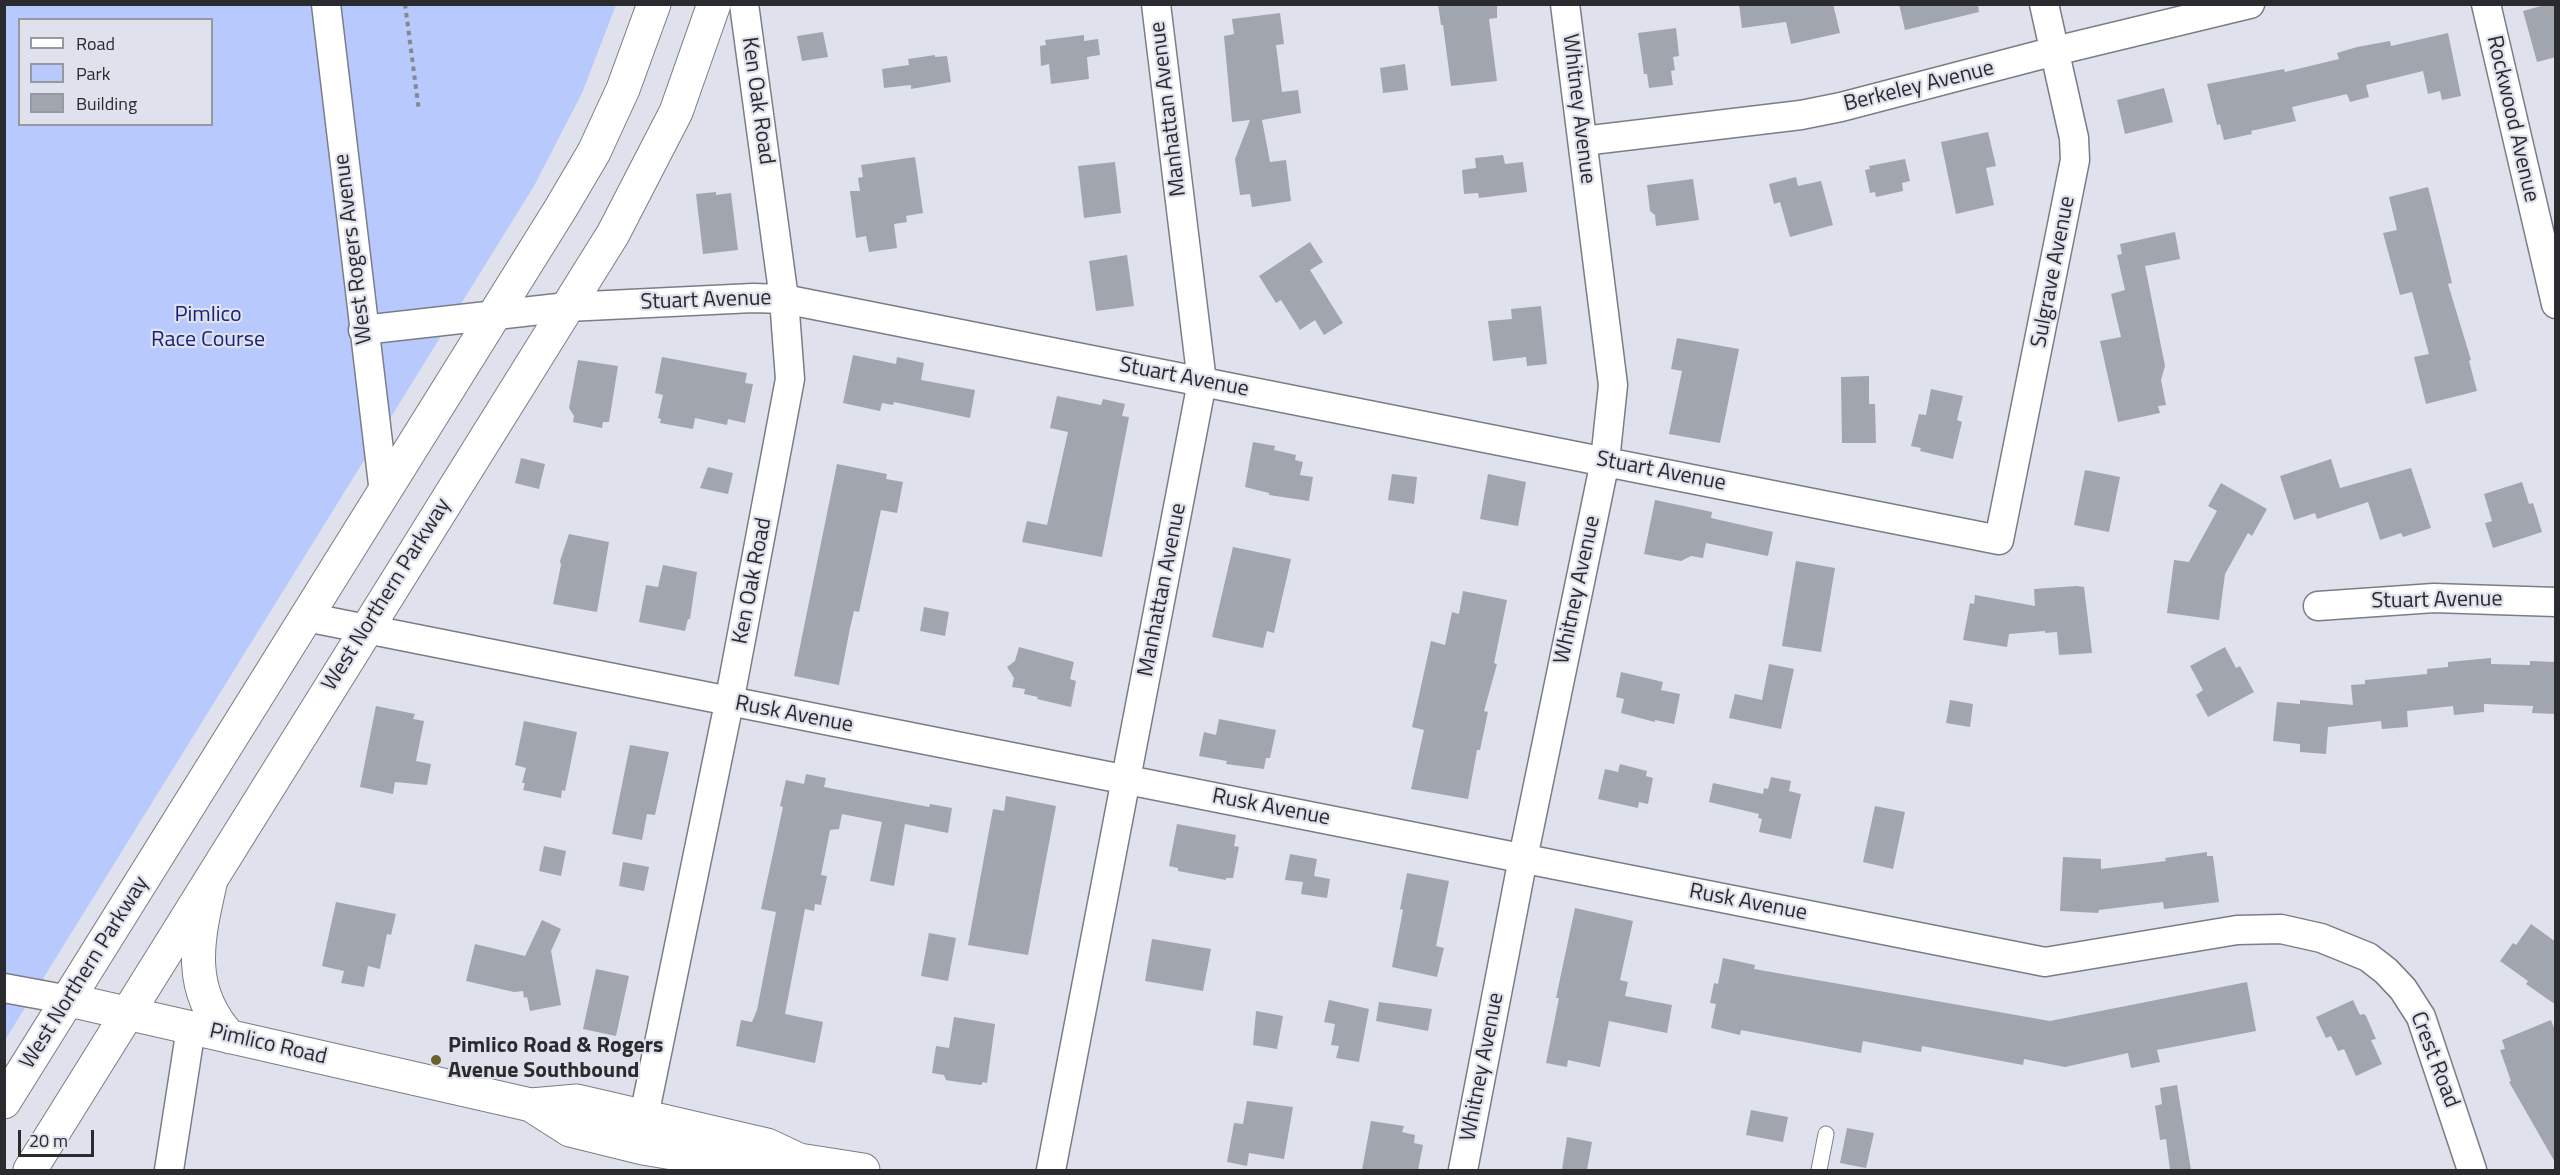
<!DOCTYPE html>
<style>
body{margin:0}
#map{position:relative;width:2560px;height:1175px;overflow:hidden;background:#dfe2ec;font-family:"Titillium Web",sans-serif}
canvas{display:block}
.frame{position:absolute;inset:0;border:6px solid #2a2b2f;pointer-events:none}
.legend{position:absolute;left:18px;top:18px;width:195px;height:108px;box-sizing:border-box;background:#dfe2ec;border:2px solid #9799a0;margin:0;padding:8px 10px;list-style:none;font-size:18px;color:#2a2b2f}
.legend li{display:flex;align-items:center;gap:12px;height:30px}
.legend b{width:30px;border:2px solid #9799a0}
.scale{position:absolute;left:18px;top:1130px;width:76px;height:27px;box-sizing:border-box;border:3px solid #2a2b2f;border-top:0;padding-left:8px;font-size:18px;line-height:21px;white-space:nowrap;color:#2a2b2f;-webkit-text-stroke:4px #dfe2ec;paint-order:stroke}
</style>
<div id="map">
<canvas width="2560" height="1175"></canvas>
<div class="frame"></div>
<ul class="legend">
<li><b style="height:8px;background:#fff"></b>Road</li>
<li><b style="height:16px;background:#b7c9fd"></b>Park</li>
<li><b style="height:16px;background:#a1a5ae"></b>Building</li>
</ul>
<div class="scale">20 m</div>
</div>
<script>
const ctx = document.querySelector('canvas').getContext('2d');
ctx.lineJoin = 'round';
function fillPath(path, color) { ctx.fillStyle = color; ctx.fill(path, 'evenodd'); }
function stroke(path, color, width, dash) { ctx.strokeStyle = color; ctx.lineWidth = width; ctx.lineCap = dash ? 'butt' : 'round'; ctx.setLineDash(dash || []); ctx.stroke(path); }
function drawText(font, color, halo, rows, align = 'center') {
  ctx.font = font + ' "Titillium Web",sans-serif'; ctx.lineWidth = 4.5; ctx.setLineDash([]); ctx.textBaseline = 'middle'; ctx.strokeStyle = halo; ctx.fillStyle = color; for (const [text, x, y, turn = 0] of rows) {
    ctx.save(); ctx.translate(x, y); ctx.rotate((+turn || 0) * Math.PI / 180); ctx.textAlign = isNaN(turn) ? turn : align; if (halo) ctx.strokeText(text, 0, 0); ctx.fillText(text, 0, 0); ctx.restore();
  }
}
fillPath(new Path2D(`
 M5 5H616L582 93 534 186 5 1040ZM20 20H212V124H20Z`), '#b7c9fd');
fillPath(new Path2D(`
 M1438 4H1497V18L1489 19 1497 81 1451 86 1443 25H1441Z
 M1739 4H1833L1840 33 1791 44 1786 22 1742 28Z
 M1899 4H1978L1979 12 1905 30Z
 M2548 4H2556V57L2537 62 2523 11Z
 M1280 13 1284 44 1276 45 1282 92 1298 90 1301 113 1262 120 1270 162 1286 160 1291 201 1252 207 1250 194 1240 195 1235 159 1250 120 1232 122 1224 36 1234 34 1232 19Z
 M1676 28 1679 56 1673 57 1675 70 1671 71 1673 85 1649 88 1647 74H1644L1638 33Z
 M823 32 828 57 802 61 797 36Z
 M2448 33 2461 96 2442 100 2440 91 2428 94 2423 71 2366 85 2369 97 2350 102 2347 94 2292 107 2296 121 2251 131 2252 134 2224 140 2220 124 2217 125 2207 84 2284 69 2285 72 2339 59 2337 53 2357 47 2390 41 2391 46Z
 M1084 35V41L1098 39 1100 55 1087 57 1089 79 1051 84 1049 64 1041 66 1040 46 1046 45 1045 40Z
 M935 55V57L947 56 951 82 911 89V85L884 88 882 69 909 65 908 59Z
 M1405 64 1408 90 1383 93 1380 68Z
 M2164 88 2173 122 2125 134 2117 100Z
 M1988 132 1996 166 1986 168 1994 205 1956 214 1941 142Z
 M1503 155 1505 164 1523 162 1527 192 1479 198 1478 193 1464 194 1462 170 1476 168 1475 158Z
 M915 157 923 213 906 216 907 222 894 224 897 248 869 252 866 236 856 238 850 191H860L858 178 863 177 861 165Z
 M1905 159 1910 181 1902 183 1903 191 1876 197 1875 192 1870 193 1865 170 1870 169 1869 166Z
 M1115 162 1121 213 1084 218 1078 166Z
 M1796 177 1798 186 1821 181 1833 225 1790 237 1780 202 1774 204 1769 184Z
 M1693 179 1699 220 1656 226 1655 215 1650 211 1647 185Z
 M2428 187 2452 283 2448 284 2471 360 2469 361 2477 391 2426 404 2414 357 2429 354 2412 292 2400 295 2383 233 2397 230 2389 197Z
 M716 192V195L731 193 738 250 703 254 696 194Z
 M2175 232 2180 259 2145 266 2165 366 2161 380 2166 405 2158 406 2160 413 2118 422 2100 341 2121 337 2111 294 2125 290 2117 255 2122 254 2120 244Z
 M1310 242 1323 262 1310 270 1343 323 1324 335 1315 320 1300 330 1281 300 1276 303 1259 276Z
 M1127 255 1134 306 1096 311 1089 261Z
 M1541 306 1547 364 1527 366 1526 357 1493 361 1488 321 1512 319 1511 309Z
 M1677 338 1739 349 1720 443 1669 434 1682 371 1671 369Z
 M853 355 896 364 897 357 924 363 921 380 975 390 970 418 894 402 893 405 882 403 880 411 843 403Z
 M662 357 747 373 745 383 753 384 745 423 728 419 727 425 695 418 693 429 660 423 661 419 658 418 663 395 655 393Z
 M578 360 618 366 609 422H603L602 428 573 422 574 416 569 408Z
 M1869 376V404H1875L1876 443H1842L1841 377Z
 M1931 389 1963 396 1957 420 1962 422 1953 459 1920 451 1921 448 1911 446 1919 414 1926 415Z
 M1057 396 1101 405 1103 399 1125 404 1122 416 1129 417 1102 557 1022 542 1027 521 1047 525 1068 432 1050 428Z
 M1253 442 1275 446 1274 450 1296 455 1295 460 1303 462 1300 475 1313 477 1309 501 1269 495V493L1245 487Z
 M521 458 545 464 539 489 515 483Z
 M2331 459 2340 488 2411 468 2431 528 2403 537 2401 533 2380 540 2368 502 2317 519 2315 513 2294 520 2280 476Z
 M837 464 887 474 886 479 903 482 897 513 881 510 859 612 854 611 850 628 839 685 794 676Z
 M708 467 733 473 728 494 700 488Z
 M2085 470 2120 477 2109 532 2074 525Z
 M1392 474 1417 477 1414 504 1388 500Z
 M1488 474 1526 482 1518 526 1480 519Z
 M2522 482 2529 504 2533 503 2542 532 2493 548 2485 523 2492 521 2484 494Z
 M2221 483 2267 509 2252 536 2248 533 2225 574 2219 620 2167 613 2174 560 2189 562 2217 511 2208 506Z
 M1655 500 1712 512 1711 518 1773 532 1768 556 1706 543 1703 558 1691 556 1681 561 1644 554Z
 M569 534 609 542 597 612 553 604 561 565 560 561Z
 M1233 547 1291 559 1274 633 1267 631 1263 648 1212 637Z
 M1796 561 1835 568 1821 652 1782 646Z
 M663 565 697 572 690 619H688L685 631 639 622 646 585 658 587Z
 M2076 586 2084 587 2092 653 2059 655 2057 632 2045 633V631L2009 634 2007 647 1963 640 1970 603 1974 604 1975 595 2035 606 2034 589Z
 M1463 591 1507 600 1494 663 1497 664 1484 711 1488 712 1480 750H1477L1468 799 1411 789 1424 730 1412 727 1431 641 1445 645 1452 612 1459 614Z
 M924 607 949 612 945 636 920 631Z
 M1019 647 1074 662 1070 679 1076 681 1071 707 1037 699 1038 697 1024 694 1025 689 1012 687 1014 678 1007 667 1015 661Z
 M2225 647 2236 668 2240 666 2254 692 2208 717 2196 695 2203 690 2190 666Z
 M2491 658V664L2530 665V661L2556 662V714L2532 713 2533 706 2484 704V712L2454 715 2453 706 2407 711 2408 727 2382 729 2381 721 2328 727 2326 754 2300 752V744L2273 741 2277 702 2300 704V700L2353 705 2351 685 2365 684V680L2427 674V669L2448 667V662Z
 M1769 664 1794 669 1781 729 1729 718 1735 694 1762 700Z
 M1621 672 1663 682 1661 690 1680 694 1674 724 1655 720V722L1621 713 1624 699 1616 697Z
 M1950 700 1973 704 1970 727 1946 723Z
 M376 706 415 714 413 719 424 721 416 761 431 764 427 785 395 782 393 794 360 787Z
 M1219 719 1276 730 1270 758H1266L1264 769 1226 764 1227 761 1199 756 1204 732 1216 735Z
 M524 721 577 732 565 791 562 790 561 798 523 790 525 783H522L526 768 515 765Z
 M630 745 669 752 655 815 647 814 642 840 612 834Z
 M1620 764 1647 771 1646 776 1653 778 1648 804 1639 802 1638 808 1598 799 1605 769 1618 772Z
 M806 774 826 778 824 787 929 807 930 804 952 808 948 833 905 824 894 886 870 881 882 822 842 814 839 829 830 830 821 875 827 876 821 905 815 904 814 911 805 909 785 1014 823 1022 815 1063 736 1046 741 1020 752 1022 757 1010 776 912 761 909 783 807 780 806 786 780 804 784Z
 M1771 777 1791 781 1789 791 1801 794 1791 839 1759 832 1762 819 1758 818 1759 814 1709 802 1713 783 1763 794 1764 788 1768 789Z
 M1006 796 1056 806 1028 955 968 945 993 809 1004 811Z
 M1875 806 1905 812 1893 869 1863 862Z
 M1177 824 1236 835 1234 846 1239 847 1233 878H1226V880L1178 871V868L1169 866Z
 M544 846 566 851 561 876 539 871Z
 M2207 852V856H2213L2219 902 2164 909 2163 902 2099 910 2098 913 2060 911 2063 857 2101 859V869L2166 861 2165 858Z
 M1290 854 1317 859 1314 876 1330 879 1327 898 1301 894 1303 882 1285 880Z
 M623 862 649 867 644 891 619 886Z
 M1407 873 1449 881 1436 946 1444 948 1437 977 1392 967 1403 910 1400 909Z
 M336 902 396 914 391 935 387 934 380 969 368 966 364 987 341 983 344 971 322 966Z
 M1575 908 1633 921 1620 980 1628 982 1625 996 1672 1005 1667 1033 1609 1021 1600 1067 1568 1060 1567 1067 1546 1063 1559 998H1556Z
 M542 920 561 929 551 951 561 1005 530 1011 527 997 524 998 523 991 514 992 466 981 475 944 525 956Z
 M2531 924 2556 942V1005L2526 984 2528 981 2500 961 2513 943 2516 945Z
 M929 933 956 938 948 981 921 976Z
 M1152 939 1211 949 1203 991 1145 981Z
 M1723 958 1755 965 1754 969 2050 1021 2247 982 2256 1031 2157 1050 2160 1062 2131 1068 2128 1053 2065 1067 2024 1059 2023 1065 1922 1046 1921 1052 1863 1041 1861 1053 1741 1030 1740 1035 1711 1028 1716 1004 1710 1003 1714 983 1718 984Z
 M596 969 629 976 616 1036 583 1029Z
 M1329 1000 1369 1009 1359 1062 1336 1058 1339 1046 1331 1045 1335 1024 1324 1022Z
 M2353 1000 2360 1015 2364 1014 2366 1016 2376 1039 2371 1040 2382 1064 2356 1076 2344 1049 2338 1051 2331 1036 2326 1038 2316 1017Z
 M1379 1002 1432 1009 1428 1031 1376 1021Z
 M1256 1011 1283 1016 1277 1049 1253 1045Z
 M954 1017 995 1024 987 1083 983 1082 981 1085 958 1082 946 1080 944 1075 932 1073 936 1046 949 1048Z
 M2551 1020 2556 1033V1164L2509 1082 2511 1081 2500 1050 2505 1049 2502 1040Z
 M2177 1085 2191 1170H2170L2166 1139 2160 1140 2155 1106 2162 1104 2160 1088Z
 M1247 1101 1293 1107 1284 1159 1249 1153 1247 1166 1227 1162 1234 1123 1243 1124Z
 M1751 1110 1788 1117 1783 1142 1746 1135Z
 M1371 1121 1404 1126 1402 1132 1415 1135 1414 1143 1423 1145 1418 1170H1362Z
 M1847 1128 1874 1133 1866 1168 1840 1163Z
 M1567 1137 1592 1142 1587 1170H1562Z`), '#a1a5ae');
const service = new Path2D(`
 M1819 1170 1826 1134`);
const minor = new Path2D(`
 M326 4 384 493
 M2486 4 2556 304
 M1583 141 1801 115 1841 107 2055 51 2250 4
 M363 330 567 307 753 298 784 299 1999 540 2075 160 2074 138 2044 4
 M2318 606 2434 598 2556 602
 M306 617 2045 962 2237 930 2281 929 2321 938 2368 957 2386 971 2403 989 2421 1017 2472 1170
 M4 988 69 1000
 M652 1137 644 1116 729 703 790 379 784 299 744 4
 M169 1170 191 1028
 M1051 1170 1202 382 1156 4
 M1463 1170 1523 858 1605 461 1613 385 1565 4`);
const tertiary = new Path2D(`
 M210 884C197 941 186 990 230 1037
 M69 1000 531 1105 577 1101 767 1145 799 1160 863 1170
 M531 1105 570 1130 643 1148 756 1167 799 1160`);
const primary = new Path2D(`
 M4 1102 561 208 594 152 623 89 654 4
 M30 1170 613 234 676 112 714 4`);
stroke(service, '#7a7d86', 17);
stroke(minor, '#7a7d86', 31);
stroke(tertiary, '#7a7d86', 35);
stroke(primary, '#7a7d86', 35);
stroke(new Path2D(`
 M405 4 419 111`), '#86888f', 4, [4.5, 4.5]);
stroke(service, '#fff', 15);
stroke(minor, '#fff', 28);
stroke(tertiary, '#fff', 33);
stroke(primary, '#fff', 33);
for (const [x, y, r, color] of [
 [436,1060,6,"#6c602d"]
]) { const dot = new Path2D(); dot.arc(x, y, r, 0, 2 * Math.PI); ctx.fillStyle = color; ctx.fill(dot); stroke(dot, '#dfe2ec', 2); }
drawText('22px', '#2a2b2f', '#dfe2ec', [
 ["Berkeley Avenue",1919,87,-14],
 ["Ken Oak Road",757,101,82],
 ["Manhattan Avenue",1169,109,-97],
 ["Whitney Avenue",1578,109,83],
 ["Rockwood Avenue",2512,119,77],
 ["West Rogers Avenue",354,249,-97],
 ["Sulgrave Avenue",2054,272,-79],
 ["Stuart Avenue",706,301,-2],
 ["Stuart Avenue",1184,378,11],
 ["Stuart Avenue",1661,472,11],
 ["Ken Oak Road",753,581,-79],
 ["Manhattan Avenue",1163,590,-79],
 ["Whitney Avenue",1578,590,-78],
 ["West Northern Parkway",387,595,-58],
 ["Stuart Avenue",2437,601,-1],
 ["Rusk Avenue",794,715,11],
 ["Rusk Avenue",1271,808,11],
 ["Rusk Avenue",1748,903,11],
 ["West Northern Parkway",85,973,-58],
 ["Pimlico Road",268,1045,13],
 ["Crest Road",2434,1060,69],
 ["Whitney Avenue",1483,1067,-79]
]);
drawText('22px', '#182277', '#dfe2ec', [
 ["Pimlico",208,316],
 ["Race Course",208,341]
]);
drawText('bold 22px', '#2a2b2f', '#dfe2ec', [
 ["Pimlico Road & Rogers",448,1047],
 ["Avenue Southbound",448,1072]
], 'left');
</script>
